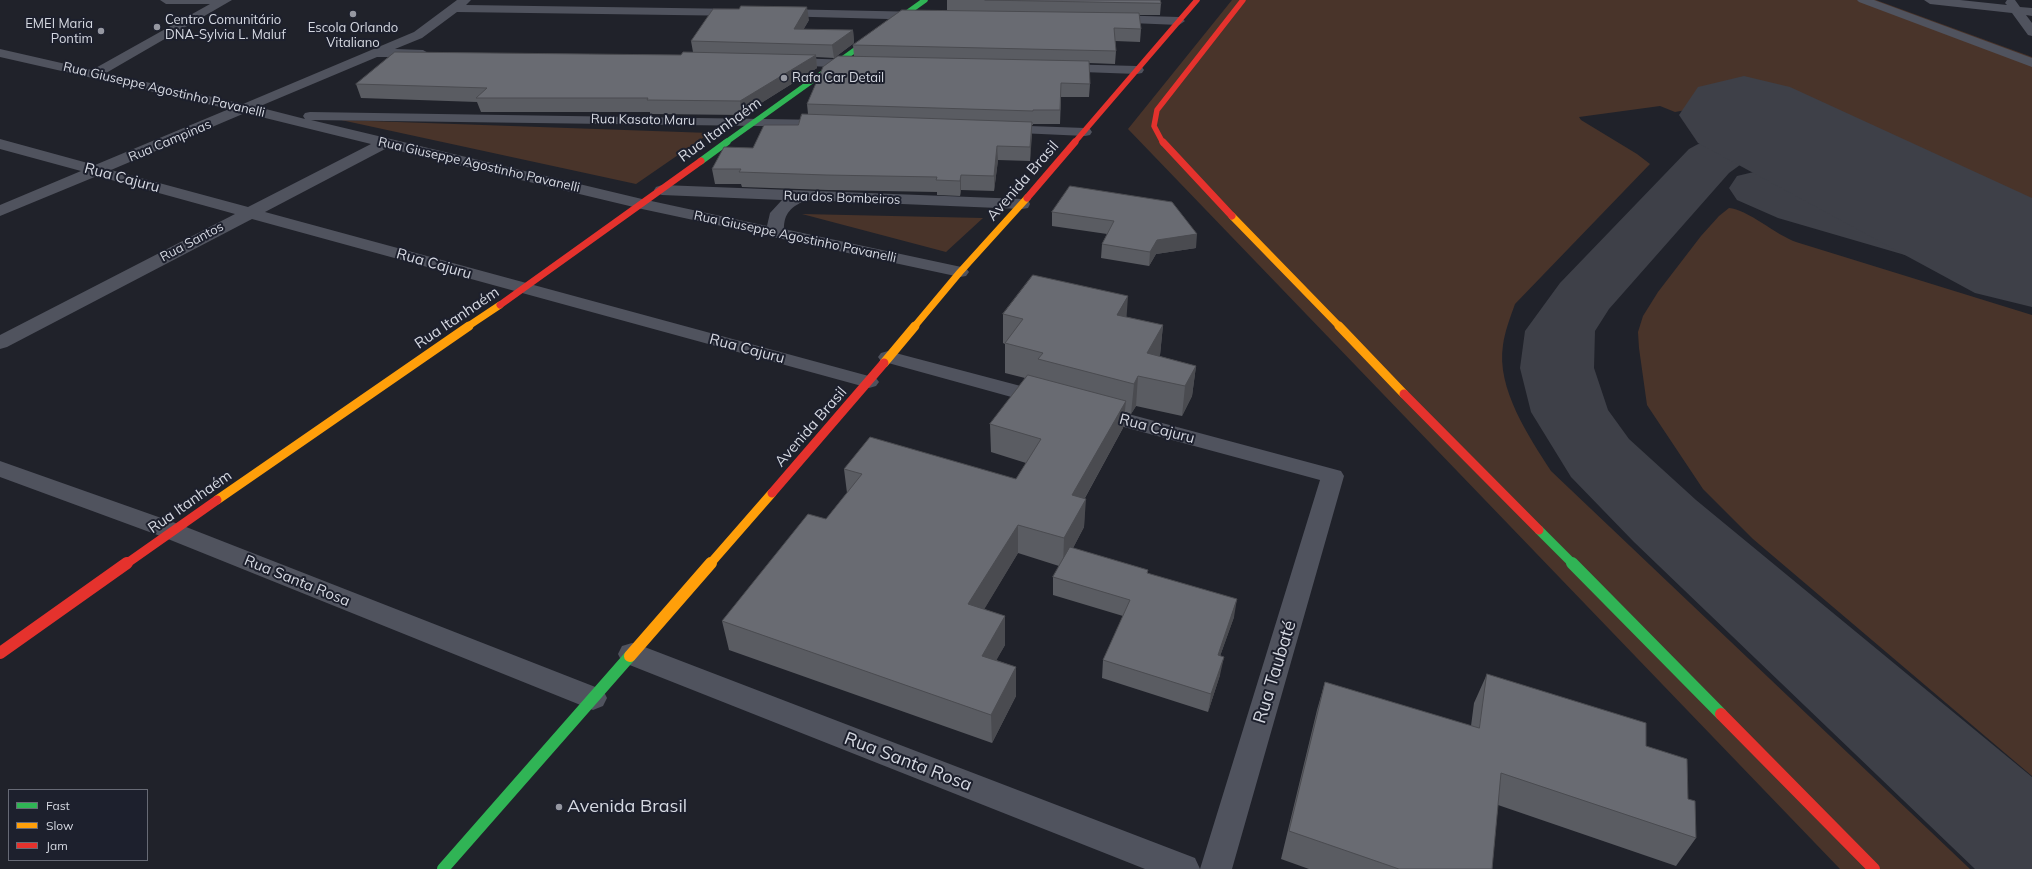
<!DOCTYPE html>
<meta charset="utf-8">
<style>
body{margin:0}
#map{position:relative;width:2032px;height:869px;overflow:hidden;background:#20222a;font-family:Mulish,sans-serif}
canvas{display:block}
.legend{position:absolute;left:8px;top:789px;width:140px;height:72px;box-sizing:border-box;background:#1d202d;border:1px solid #676a75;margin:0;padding:5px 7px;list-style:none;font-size:12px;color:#d5d8e1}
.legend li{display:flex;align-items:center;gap:8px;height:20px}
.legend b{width:20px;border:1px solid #676a75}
</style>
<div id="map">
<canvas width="2032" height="869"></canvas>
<ul class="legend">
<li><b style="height:5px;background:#30b455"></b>Fast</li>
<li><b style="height:5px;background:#ff9f0a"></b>Slow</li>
<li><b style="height:5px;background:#e5322d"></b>Jam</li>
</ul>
</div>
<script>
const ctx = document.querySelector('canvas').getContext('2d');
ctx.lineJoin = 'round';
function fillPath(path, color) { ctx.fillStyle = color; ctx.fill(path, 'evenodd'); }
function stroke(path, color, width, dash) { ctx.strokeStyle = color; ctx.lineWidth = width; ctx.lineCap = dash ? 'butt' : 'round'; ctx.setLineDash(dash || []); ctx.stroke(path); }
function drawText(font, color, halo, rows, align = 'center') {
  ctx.font = font + ' Mulish,sans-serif'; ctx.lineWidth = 4; ctx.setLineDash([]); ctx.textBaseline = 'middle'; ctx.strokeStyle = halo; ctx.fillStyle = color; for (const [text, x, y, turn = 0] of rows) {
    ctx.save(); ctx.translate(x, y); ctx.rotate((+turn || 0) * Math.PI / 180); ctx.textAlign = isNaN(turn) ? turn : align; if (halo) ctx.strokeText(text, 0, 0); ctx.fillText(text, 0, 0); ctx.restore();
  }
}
fillPath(new Path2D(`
 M1232 0H1876L2032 57V218L1770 95 1675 112 1660 106 1579 117 1581 120 1637 154 1650 164 1515 304C1510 318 1505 331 1503 345 1496 388 1529 437 1551 471L1970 869H1840L1128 129Z
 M341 120 710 133 636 184Z
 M1729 208C1747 209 1776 235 1796 242L2032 315V776L1753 539 1703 489 1647 405 1639 348 1638 332 1643 316 1658 292 1701 236 1719 216Z
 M802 214 983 218 946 252Z`), '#49342a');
fillPath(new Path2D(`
 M1815 112 1860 125 1894 141 1905 149 1922 174 1957 198 1966 211 1957 224 1944 227 2032 252V292L1778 218 1737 200 1729 188 1737 176 1758 171 1779 176 1820 192 1902 215 1885 202 1869 181 1850 186 1794 170 1769 165H1740L1729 173 1609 309 1595 331 1594 368 1608 410 1629 439 1696 500 2032 777V869H1975L1634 542 1571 477 1531 412 1520 368 1525 331 1560 283 1689 149C1722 130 1758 129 1795 137L1788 128 1796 117Z`), '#3e4048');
fillPath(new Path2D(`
 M1744 76 1790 87 2032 198V307L1975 293 1698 143 1679 115 1698 87Z`), '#3e4048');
fillPath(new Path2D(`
 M160 0H232L106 73 243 104 414 32 457 0H471L466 5 741 9 745 10 747 13 745 16 457 12 422 38 395 49 423 50 430 54 428 57H377L258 107 305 119 303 116 305 113 310 112 827 120 832 121 834 124 832 127 311 120 642 199 767 226 770 213 782 200 662 195 656 193 654 190 656 187 662 185 1022 199 1028 200 1030 204 1028 208 1022 209 806 200C791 207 784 213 784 229L966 268 969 272 966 276 960 277 642 209 387 148 265 212 876 378 879 382 876 386 869 388 252 219 7 347 0 349V335L235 214 97 176 0 216V205L81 171 0 149V139L95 165 229 109 0 57V49L92 70 210 4H166ZM245 113 371 144 248 207 111 170Z
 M1857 0H1874L2032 58V67L1859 2Z
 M1924 0H1960L2007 5 2005 3 2007 0H2015L2020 7 2032 8V16L2026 15 2032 23V36L2028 35 2012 13 1930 4Z
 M779 9 925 12 931 16 925 20 775 16 773 13Z
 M1111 15 1179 17 1185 21 1179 25 1107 22 1105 19 1107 16Z
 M788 58 857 60 864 64 857 68 783 65 781 62 783 59Z
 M1060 64 1137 66 1142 67 1144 70 1142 73 1137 74 1055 71 1053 68Z
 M1002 125 1085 128 1090 129 1092 132 1090 135 1085 136 997 132 995 129 997 126Z
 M888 351 1051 394 1055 399 1051 404 1044 406 881 361 878 357 881 353Z
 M1095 405 1341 471 1344 476 1232 869H1145L622 662 618 654 622 646 632 643 642 646 1195 858 1200 869 1320 480 1087 417 1084 412 1087 407Z
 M0 461 181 525 603 690 607 698 603 706 593 710 583 706 163 537 0 477Z`), '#50535e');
stroke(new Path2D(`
 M725 143 925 0`), '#30b455', 5.5);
stroke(new Path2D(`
 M701 161 727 142`), '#30b455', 7);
stroke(new Path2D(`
 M1539 530 1573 564`), '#30b455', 9);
stroke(new Path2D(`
 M1572 563 1721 714
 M443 869 630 656`), '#30b455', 12);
stroke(new Path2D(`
 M1232 216 1340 327
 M467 327 500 305
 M914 327 960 272 1027 198`), '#ff9f0a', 7);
stroke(new Path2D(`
 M1339 326 1404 394
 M884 363 915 326
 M217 500 469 326
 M710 564 772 493`), '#ff9f0a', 9);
stroke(new Path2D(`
 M630 656 711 563`), '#ff9f0a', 12);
stroke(new Path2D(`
 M1074 143 1197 0
 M1163 143 1154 126 1157 110 1243 0`), '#e5322d', 5.5);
stroke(new Path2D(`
 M1163 142 1232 216
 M1027 198 1075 142
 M500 305 701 161`), '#e5322d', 7);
stroke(new Path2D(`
 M1404 394 1539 530
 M772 493 884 363
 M126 564 217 500`), '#e5322d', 9);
stroke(new Path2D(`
 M0 653 127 563
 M1721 714 1874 869`), '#e5322d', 12);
fillPath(new Path2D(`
 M947 0H1160L1161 3 1160 15H1139L1141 29 1140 42 1115 41 1116 51 1115 64 1089 63 1090 84 1089 97H1061L1060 124H1033V125H1032L1030 161 998 160 994 191 961 190 960 196 937 195V192L828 190 742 187 741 184H715L712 169 798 125 808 114 807 104 854 56 853 45 947 11Z
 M809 20 803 30H853L854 43 834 58 816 57 817 68 742 115 650 114V112H481L477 102 361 98 356 84 681 55 693 52 691 41Z
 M1070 186 1196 248 1156 254 1149 266 1101 258 1102 244 1107 234 1052 226V212Z
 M1003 314 1127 317 1163 325 1160 355 1159 356 1196 366 1192 396 1182 416 1136 406 1131 414 1125 412 1123 428 1085 498 1084 527 1073 548 1148 570V573L1234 617 1220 656V675L1208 712 1102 678 1103 660 1123 616 1053 595V577L1059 566 1018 553 984 609 1005 616V645L996 660 1016 667V696L992 743 729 650 722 621 826 519 847 493 844 469 1016 479 1026 463 991 452 990 424 1025 378 1005 373V344L1003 343Z
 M1487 674 1646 746 1688 799 1696 838 1676 866 1498 805 1492 869H1309L1281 859 1317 710 1325 682 1471 726 1474 703Z`), '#5a5c62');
fillPath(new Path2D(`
 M807 7 809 20 796 42 794 29Z
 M853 30 854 43 834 58 832 45Z
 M816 55 817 68 742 115 740 101Z
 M1032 122V136L1030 161V147Z
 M997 146 998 160 994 191V176Z
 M961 175V190L960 196V181Z
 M1197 234 1196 248 1156 254 1149 266 1150 252 1157 240Z
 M1128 296 1126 325 1117 315Z
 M1163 325 1160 355 1147 378V353Z
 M1196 366 1192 396 1182 416 1185 386Z
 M1138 376 1136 406 1131 414 1134 384Z
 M1126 401 1123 428 1071 523 1072 495Z
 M1086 499 1084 527 1063 567 1064 538Z
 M1018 525V553L970 633 968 604Z
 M1237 599 1234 617 1214 673 1218 655Z
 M1005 616V645L983 684 982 656Z
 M1224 657 1220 675 1208 712 1211 694Z
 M1016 667V696L992 743 991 715Z`), '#4a4b50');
const building = new Path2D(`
 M985 0H1160L1161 3Z
 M741 6 807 7 794 29 853 30 832 45 691 41 713 9H739Z
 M902 10 1139 13 1141 29 1114 28 1116 51 853 45Z
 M395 52 681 55 683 52 816 55 740 101 647 100 648 98H476L487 88 356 84Z
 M838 56 1089 61 1090 84 1061 83 1060 110H1033V111L807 104 823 67Z
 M802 114 1032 122 1030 147 997 146 994 176 961 175 960 181 936 180 937 177 826 175 739 172 741 169H712L724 147 753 148 764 125H798Z
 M1070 186 1172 202 1197 234 1157 240 1150 252 1102 244 1114 221 1052 212Z
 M1033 275 1128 296 1117 315 1163 325 1147 353 1196 366 1185 386 1138 376 1134 384 1038 359 1043 353 1005 343 1023 319 1003 314Z
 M1028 375 1126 401 1072 495 1086 499 1064 538 1018 525 968 604 1005 616 982 656 1016 667 991 715 722 621 808 514 826 519 862 474 844 469 870 437 1016 479 1041 439 990 424Z
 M1070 547 1148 570 1147 573 1237 599 1218 655 1224 657 1211 694 1103 660 1130 600 1053 577Z
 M1487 674 1646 723V746L1687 759 1688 799 1695 801 1696 838 1501 773 1492 869H1399L1289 831 1325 682 1479 728Z`);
fillPath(building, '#696b72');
stroke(building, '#4a4b50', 1);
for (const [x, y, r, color] of [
 [353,14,4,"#9698a1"],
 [157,27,4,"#9698a1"],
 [101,31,4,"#9698a1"],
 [784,78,4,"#9698a1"],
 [559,807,4,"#9698a1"]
]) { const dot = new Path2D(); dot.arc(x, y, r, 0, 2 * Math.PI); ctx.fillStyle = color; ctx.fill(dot); stroke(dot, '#1d202d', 1.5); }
drawText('13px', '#d5d8e1', '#1d202d', [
 ["Centro Comunitário",165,20],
 ["DNA-Sylvia L. Maluf",165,35],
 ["EMEI Maria",93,24,"right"],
 ["Pontim",93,39,"right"],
 ["Escola Orlando",353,28,"center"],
 ["Vitaliano",353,43,"center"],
 ["Rafa Car Detail",792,78]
], 'left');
drawText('13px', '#d5d8e1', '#1d202d', [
 ["Rua Giuseppe Agostinho Pavanelli",164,90,13],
 ["Rua Kasato Maru",643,120,1],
 ["Rua Campinas",170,141,-23],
 ["Rua Giuseppe Agostinho Pavanelli",479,165,13],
 ["Rua dos Bombeiros",842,198,2],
 ["Rua Giuseppe Agostinho Pavanelli",795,237,12],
 ["Rua Santos",192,242,-28]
]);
drawText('15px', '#d5d8e1', '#1d202d', [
 ["Rua Itanhaém",720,130,-36],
 ["Rua Cajuru",122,178,15],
 ["Avenida Brasil",1023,181,-49],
 ["Rua Cajuru",434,264,16],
 ["Rua Itanhaém",457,318,-34],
 ["Rua Cajuru",747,349,15],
 ["Avenida Brasil",811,427,-49],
 ["Rua Cajuru",1157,429,15],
 ["Rua Itanhaém",190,502,-35],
 ["Rua Santa Rosa",297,581,22]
]);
drawText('18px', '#d5d8e1', '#1d202d', [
 ["Rua Taubaté",1275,672,-73],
 ["Rua Santa Rosa",908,762,21]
]);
drawText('18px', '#d5d8e1', '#1d202d', [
 ["Avenida Brasil",567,807]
], 'left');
</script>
